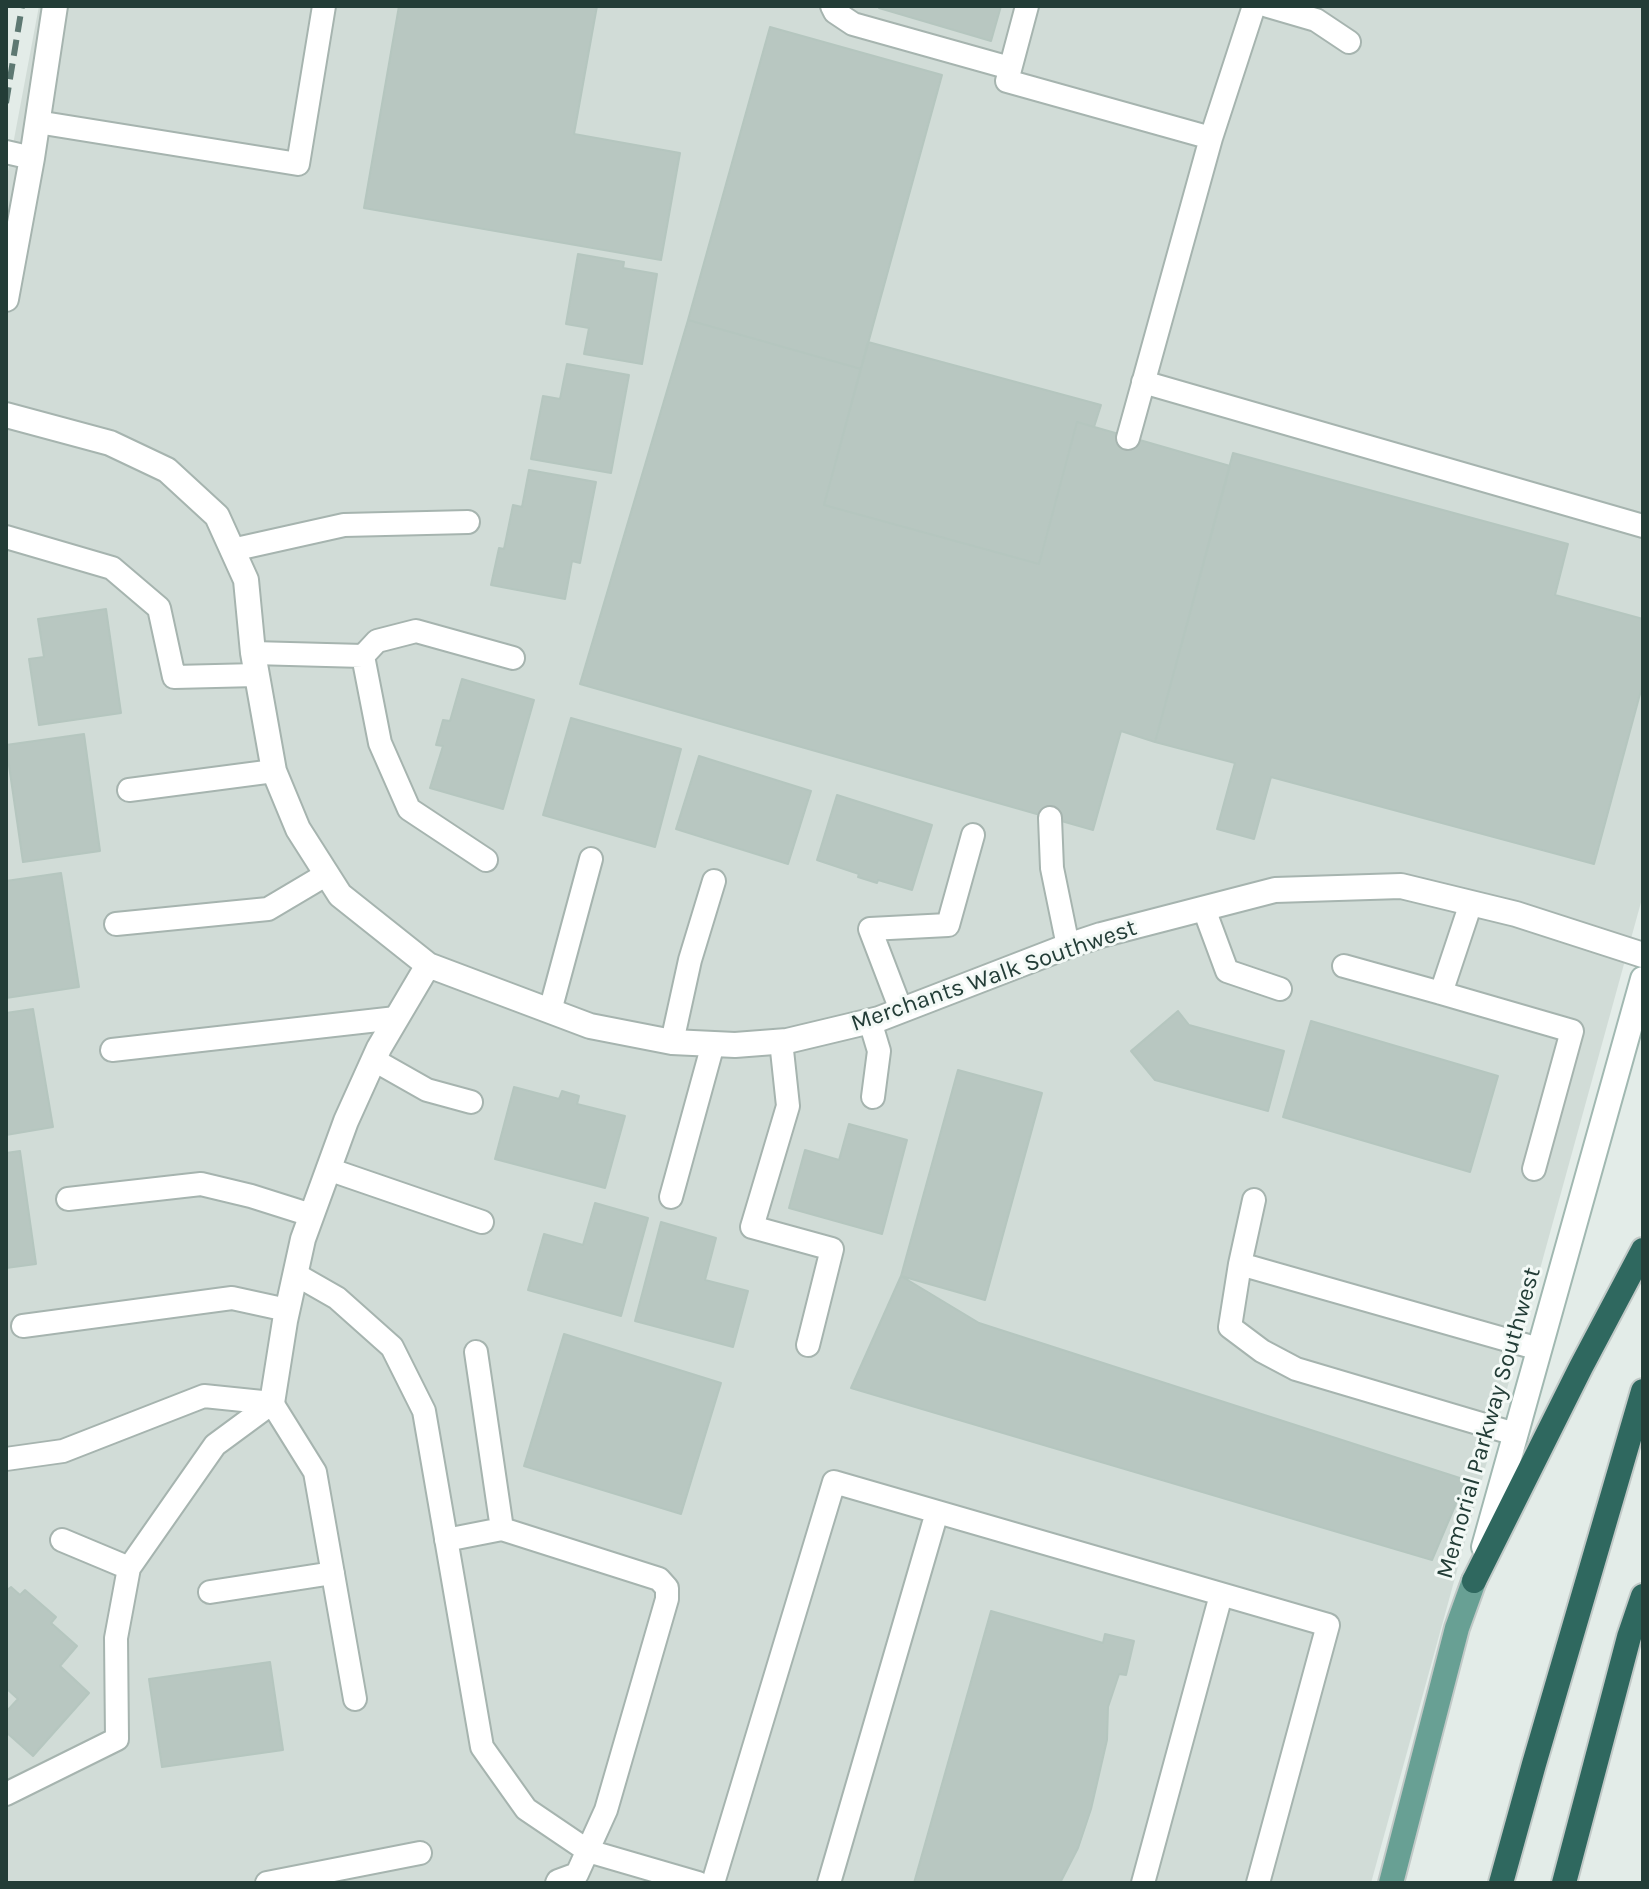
<!DOCTYPE html>
<style>
body{margin:0}
#map{position:relative;width:1649px;height:1889px;overflow:hidden;background:#e3ece8;font-family:Karla,sans-serif}
canvas{display:block}
.frame{position:absolute;inset:0;border:8px solid #233d37;pointer-events:none}
</style>
<div id="map">
<canvas width="1649" height="1889"></canvas>
<div class="frame"></div>
</div>
<script>
const ctx = document.querySelector('canvas').getContext('2d');
ctx.lineJoin = 'round';
function fillPath(path, color) { ctx.fillStyle = color; ctx.fill(path, 'evenodd'); }
function stroke(path, color, width, dash) { ctx.strokeStyle = color; ctx.lineWidth = width; ctx.lineCap = dash ? 'butt' : 'round'; ctx.setLineDash(dash || []); ctx.stroke(path); }
function drawText(font, color, halo, rows, align = 'center') {
  ctx.font = font + ' Karla,sans-serif'; ctx.lineWidth = 6; ctx.setLineDash([]); ctx.textBaseline = 'middle'; ctx.strokeStyle = halo; ctx.fillStyle = color; for (const [text, x, y, turn = 0] of rows) {
    ctx.save(); ctx.translate(x, y); ctx.rotate((+turn || 0) * Math.PI / 180); ctx.textAlign = isNaN(turn) ? turn : align; if (halo) ctx.strokeText(text, 0, 0); ctx.fillText(text, 0, 0); ctx.restore();
  }
}
fillPath(new Path2D(`
 M39 6H1643V895L1371 1883H6V182Z`), '#d1dcd7');
const building = new Path2D(`
 M399 6H597L574 134 680 153 661 260 364 208Z
 M880 6H1001L991 41 879 8Z
 M770 27 942 75 861 369 688 320Z
 M578 254 624 262 623 268 657 274 642 364 584 354 589 328 566 324Z
 M688 320 861 369 824 505 1039 564 1077 422 1230 466 1155 742 1121 731 1093 830 580 684Z
 M868 342 1101 405 1094 427 1077 422 1039 564 824 505Z
 M567 364 629 375 611 473 531 459 543 396 560 399Z
 M1233 453 1568 544 1555 595 1643 619V683L1594 864 1271 777 1254 839 1217 829 1235 763 1155 742Z
 M529 470 596 482 580 563 572 561 565 599 491 585 499 548 504 549 513 505 522 507Z
 M106 609 121 713 39 725 29 659 44 657 38 619Z
 M462 679 534 700 503 809 430 788 443 746 436 745 443 720 450 721Z
 M571 718 681 749 655 847 543 815Z
 M84 734 100 851 23 862 6 745Z
 M699 756 811 791 788 864 676 829Z
 M837 795 932 825 912 890 878 880 877 883 858 877 859 874 817 860Z
 M61 873 79 987 6 998V881Z
 M33 1009 53 1127 6 1135V1013Z
 M1178 1011 1189 1025 1284 1051 1268 1111 1155 1080 1131 1051Z
 M1311 1021 1498 1076 1470 1172 1283 1117Z
 M958 1070 1042 1093 985 1300 901 1276Z
 M514 1087 559 1099 562 1091 579 1096 577 1104 625 1116 605 1188 495 1159Z
 M849 1124 907 1140 882 1234 789 1208 805 1150 839 1160Z
 M20 1151 36 1264 6 1268V1153Z
 M595 1203 648 1218 621 1316 528 1290 544 1234 583 1245Z
 M661 1222 716 1238 705 1280 748 1291 733 1347 635 1321Z
 M901 1276 979 1323 1466 1480 1432 1560 851 1388Z
 M564 1334 721 1383 681 1514 524 1466Z
 M11 1587 20 1595 25 1590 56 1617 51 1623 77 1646 60 1666 89 1693 33 1756 6 1732V1712L18 1699 6 1688V1591Z
 M991 1611 1103 1643 1105 1634 1134 1641 1126 1675 1119 1674 1108 1707 1107 1740 1091 1809 1078 1848 1060 1883H914Z
 M270 1662 283 1750 162 1767 149 1679Z`);
fillPath(building, '#b8c7c1');
stroke(building, '#b5c6bf', 2);
const lane = new Path2D(`
 M832 6 835 12 853 24 1010 68
 M1027 6 1007 81 1211 138
 M1268 6 1316 20 1349 42
 M37 122 298 164 324 6
 M6 152 32 158
 M1143 382 1643 526
 M1128 438 1211 138 1254 6
 M6 537 112 568 159 608 174 677 257 675
 M232 550 344 525 468 522
 M253 653 363 656 380 743 409 809 486 860
 M363 656 377 641 416 631 513 658
 M129 790 274 771
 M1050 818 1052 868 1068 946
 M1471 903 1441 993 1572 1031 1534 1169
 M1204 909 1227 971 1280 989
 M116 924 268 909 327 874
 M1344 966 1441 993
 M901 1010 870 929 948 925 973 835
 M550 1011 591 859
 M870 1021 879 1051 873 1097
 M781 1041 788 1106 752 1227 832 1249 808 1345
 M672 1042 690 960 714 881
 M112 1050 396 1018
 M374 1060 427 1090 471 1102
 M328 1169 482 1222
 M671 1197 713 1044
 M68 1199 201 1184 251 1196 311 1215
 M1254 1200 1240 1264 1230 1327 1262 1351 1296 1369 1515 1434
 M1240 1264 1539 1349
 M295 1274 337 1298 392 1347 424 1411 482 1747 526 1809 588 1851 698 1883
 M23 1326 232 1298 287 1310
 M476 1352 502 1529
 M272 1403 315 1472 355 1699
 M6 1459 63 1451 204 1396 272 1403
 M62 1540 129 1568
 M446 1540 502 1529 659 1579 667 1588V1599L606 1810 577 1874 558 1881 557 1883
 M210 1592 333 1573
 M6 1794 117 1739 116 1638 129 1568 215 1445 272 1403
 M267 1883 420 1853
 M713 1883 834 1482 1328 1625 1258 1883
 M829 1883 937 1512
 M1143 1883 1221 1595`);
const street = new Path2D(`
 M6 299 32 158 55 6
 M6 415 110 443 167 470 217 516 246 580 253 653 274 771 298 829 340 895 428 965 590 1026 672 1042 735 1045 787 1041 879 1019 1068 946 1101 935 1275 890 1401 886 1516 914 1643 955
 M272 1403 285 1321 303 1239 346 1121 379 1048 428 965`);
const secondary = new Path2D(`
 M1484 1547 1643 979`);
const primary = new Path2D(`
 M1391 1883 1457 1628 1474 1581`);
const highway = new Path2D(`
 M1474 1581 1581 1367 1643 1250
 M1501 1883 1534 1764 1643 1391
 M1564 1883 1629 1637 1643 1596`);
stroke(lane, '#a6b4af', 26);
stroke(street, '#a6b4af', 28);
stroke(secondary, '#a1b8b1', 28);
stroke(primary, '#c1c9c7', 28);
stroke(highway, '#c1c9c7', 28);
stroke(lane, '#fff', 22);
stroke(street, '#fff', 24);
stroke(secondary, '#fff', 24);
stroke(primary, '#68a094', 24);
stroke(highway, '#2f685f', 24);
stroke(new Path2D(`
 M6 103 22 6`), '#5d7872', 6, [16, 8]);
drawText('24px', '#233d37', '#f3f9f6', [
 ["Merchants Walk Southwest",994,976,-19],
 ["Memorial Parkway Southwest",1489,1423,-74]
]);
</script>
